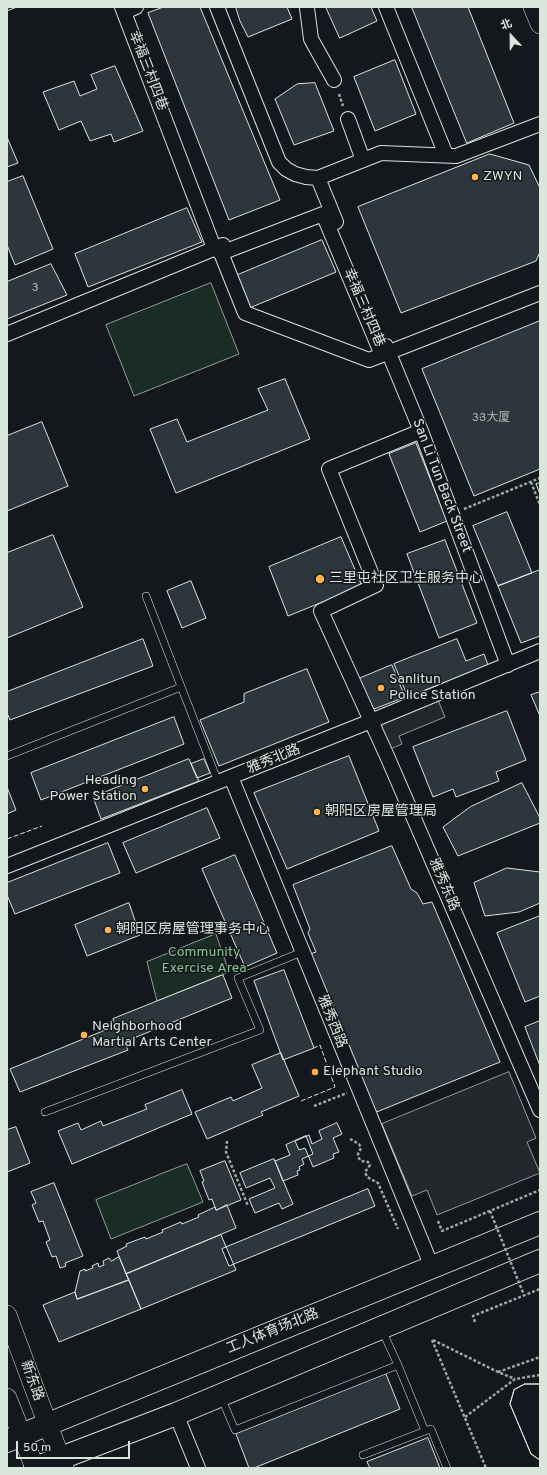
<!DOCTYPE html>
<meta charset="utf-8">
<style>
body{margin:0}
#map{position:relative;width:547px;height:1475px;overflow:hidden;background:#14181c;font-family:Overpass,"Noto Sans SC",sans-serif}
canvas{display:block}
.frame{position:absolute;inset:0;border:8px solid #d8e6dc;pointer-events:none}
.north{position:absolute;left:491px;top:16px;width:40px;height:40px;-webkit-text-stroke:3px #14181c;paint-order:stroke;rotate:338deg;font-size:11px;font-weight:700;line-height:16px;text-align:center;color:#d8e6dc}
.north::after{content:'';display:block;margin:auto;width:14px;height:18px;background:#d8e6dc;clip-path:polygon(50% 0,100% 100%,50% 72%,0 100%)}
.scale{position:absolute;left:16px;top:1441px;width:114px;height:18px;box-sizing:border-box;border:2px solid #d8e6dc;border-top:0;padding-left:5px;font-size:12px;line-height:14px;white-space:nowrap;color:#d8e6dc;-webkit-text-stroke:3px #14181c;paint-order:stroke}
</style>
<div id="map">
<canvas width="547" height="1475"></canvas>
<div class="frame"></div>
<div class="north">北</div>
<div class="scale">50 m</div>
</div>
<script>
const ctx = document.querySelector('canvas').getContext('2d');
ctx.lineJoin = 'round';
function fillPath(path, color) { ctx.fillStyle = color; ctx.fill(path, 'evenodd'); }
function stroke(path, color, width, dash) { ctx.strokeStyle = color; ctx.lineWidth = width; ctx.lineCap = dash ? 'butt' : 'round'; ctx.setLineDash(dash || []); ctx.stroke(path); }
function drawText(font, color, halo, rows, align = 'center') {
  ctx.font = font + ' Overpass,"Noto Sans SC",sans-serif'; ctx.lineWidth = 3; ctx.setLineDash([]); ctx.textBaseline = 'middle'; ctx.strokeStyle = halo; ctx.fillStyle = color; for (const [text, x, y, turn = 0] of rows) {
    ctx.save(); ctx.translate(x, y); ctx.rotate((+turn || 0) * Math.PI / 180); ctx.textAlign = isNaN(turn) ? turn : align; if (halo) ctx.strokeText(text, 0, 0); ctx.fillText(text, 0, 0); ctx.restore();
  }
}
const green = new Path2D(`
 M211 283 239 354 134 396 106 325Z
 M216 934 229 972 157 1001 147 962Z
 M187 1164 203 1202 111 1239 96 1200Z`);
fillPath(green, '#1a2d24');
stroke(green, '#939e99', 1);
const parking = new Path2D(`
 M438 700 445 717 399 736 402 744 388 750 377 725Z
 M509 1072 536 1138 527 1142 540 1173 437 1215 427 1190 412 1196 382 1124Z`);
fillPath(parking, '#24282b');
stroke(parking, '#939e99', 1);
const building = new Path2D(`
 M7 7H17L7 11Z
 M164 7H200L280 200 229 220 148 13Z
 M236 7H287L292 19 248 37 240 21Z
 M326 7H371L377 21 340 38Z
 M412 7H468L514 123 467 143Z
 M395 60 416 114 375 131 354 77Z
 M115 66 143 131 114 142 111 134 90 141 81 121 59 130 43 92 74 81 80 96 97 89 91 75Z
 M315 83 334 131 294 145 275 99 297 84Z
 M7 137 18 163 7 167Z
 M490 154 529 165 540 188V252L536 261 401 313 358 207Z
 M23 176 53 249 15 265 7 245V182Z
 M187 208 202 242 88 287 75 254Z
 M322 240 336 272 247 309 233 277Z
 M51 264 67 295 7 319V282Z
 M540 321V469L474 496 422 369Z
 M285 379 310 439 176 493 150 429 177 419 187 442 268 410 258 389Z
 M42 422 68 486 7 511V436Z
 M416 443 447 521 420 532 389 454Z
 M540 483V494L536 484Z
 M507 512 532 573 498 586 473 526Z
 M53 535 83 607 7 638V553Z
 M341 537 362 586 288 616 269 567Z
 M445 540 477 623 439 638 407 554Z
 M540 570V636L521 643 498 586Z
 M191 581 206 618 182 628 167 591Z
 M143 639 153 666 10 720 7 713V692Z
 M457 639 466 661 484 654 488 665 408 697 394 664Z
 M392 665 405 697 369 711 356 680Z
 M307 669 329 722 219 766 200 720 244 702V694Z
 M540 692V716L531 695Z
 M507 711 526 760 496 772 499 781 456 797 453 789 433 797 413 747Z
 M174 717 184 744 41 800 31 773Z
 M349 756 379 831 287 869 254 793Z
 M189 759 199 781 101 819 93 797Z
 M204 759 210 773 197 778 191 764Z
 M522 783 540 818V823L458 856 443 827 470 807Z
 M7 787 16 810 7 814Z
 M207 808 220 838 136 873 123 843Z
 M108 843 120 873 15 914 7 895V883Z
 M392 846 411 889 417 893 423 904 432 902 500 1062 374 1113 310 954 316 952 308 933 310 929 293 885Z
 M235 855 277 953 245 967 202 869Z
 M507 868 540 872V903L519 912 485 916 474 883Z
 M129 903 140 935 87 956 75 925Z
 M540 916V996L525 1002 497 933Z
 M284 970 314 1048 283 1060 254 981Z
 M223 975 232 998 124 1042 128 1050 20 1092 10 1069 115 1026 113 1019Z
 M540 1021V1066L525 1027Z
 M281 1053 299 1096 261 1112 263 1115 207 1139 195 1112 231 1097 233 1101 262 1088 252 1065Z
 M182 1090 192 1114 72 1164 58 1131 78 1123 81 1130 101 1121 103 1126 147 1109 145 1105Z
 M337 1123 342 1134 333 1138 339 1152 333 1154 334 1158 313 1167 305 1148 299 1150 295 1141 309 1135 312 1144 322 1139 319 1131Z
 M16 1127 30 1163 7 1172V1130Z
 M306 1136 313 1154 302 1159 304 1164 299 1167 300 1170 297 1171 298 1175 283 1181 275 1161 290 1155 286 1145Z
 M274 1159 293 1204 282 1209 279 1203 255 1213 249 1199 275 1188 270 1178 246 1188 240 1173Z
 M225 1161 241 1200 216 1210 212 1199 209 1200 202 1182 204 1181 200 1171Z
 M54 1183 83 1256 65 1263 66 1266 60 1268 56 1256 52 1257 46 1242 50 1240 43 1221 39 1222 32 1205 36 1203 31 1192Z
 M368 1189 375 1206 229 1266 222 1249Z
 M227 1205 236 1228 126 1274 117 1251 127 1246 126 1244 145 1237 146 1239 163 1232 162 1230 181 1222 182 1224 199 1217 198 1215 215 1207 216 1210Z
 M221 1235 236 1270 141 1309 126 1274Z
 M119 1257 129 1280 77 1299 75 1292 80 1271 85 1269V1271L93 1268 92 1266 98 1263 99 1267 104 1265 103 1261 109 1258 111 1261Z
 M129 1280 141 1309 59 1342 43 1305 75 1292 77 1299Z
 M386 1374 400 1409 254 1468H249L236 1434Z
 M525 1384H540V1460L531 1454 510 1404 514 1390Z
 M525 1384H540V1460L531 1454 510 1404 514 1390Z
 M428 1438 440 1468H370L367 1462Z`);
fillPath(building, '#2c363c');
stroke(building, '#d8e6dc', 1);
const lane = new Path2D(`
 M146 596 218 782
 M7 756 181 687
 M45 1112 260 1030 238 978 302 952
 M221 1397 235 1430 398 1365 382 1330
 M425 1431 431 1429 447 1468
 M363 1455 425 1431 398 1365`);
const street = new Path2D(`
 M122 7 214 248 221 253 323 214 382 355 540 293
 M217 7 279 162 286 169 295 174 306 177 318 178 381 153 456 156 540 124
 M386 7 446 155
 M307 8 311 39 334 80
 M124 12 136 7
 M348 119 363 160
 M318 178 336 222
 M221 253 245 313 369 360 382 355
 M7 334 223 245
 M386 346 421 431 508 665
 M421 431 329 469 376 585 321 611 387 756 540 1110
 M231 777 432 1267
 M7 866 371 721 540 651
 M176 1414 198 1468`);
const secondary = new Path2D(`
 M533 7 540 24
 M7 1315 64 1468
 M7 1398 35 1468`);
const primary = new Path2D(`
 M7 1441 540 1223
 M35 1468 176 1414 540 1261`);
stroke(lane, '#d8e6dc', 8);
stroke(street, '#d8e6dc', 16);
stroke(secondary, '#d8e6dc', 20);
stroke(primary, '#d8e6dc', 24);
stroke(new Path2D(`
 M339 94 343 106
 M531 482 540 505
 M464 509 540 478
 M314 1106 347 1093
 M350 1139 359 1144 361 1148 358 1154V1157L361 1161 368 1162 370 1165 365 1172 367 1177 378 1183 398 1229
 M227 1141 226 1152 248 1206
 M438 1221 442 1231 540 1190
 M475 1322 473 1316 540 1289
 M432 1340 486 1468
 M433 1340 498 1372 515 1379
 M498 1372 540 1357
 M465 1417 515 1379 540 1375`), '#9da8a2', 2.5, [3, 2]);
stroke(lane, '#14181c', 7);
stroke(street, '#14181c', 14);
stroke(secondary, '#14181c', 19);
stroke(primary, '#14181c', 22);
stroke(new Path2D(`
 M490 1211 524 1295`), '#9da8a2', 2.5, [3, 2]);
stroke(new Path2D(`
 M7 839 42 826
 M301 1101 335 1087 320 1045 314 1048`), '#d8e6dc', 1, [5, 2]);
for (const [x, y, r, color] of [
 [475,177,4,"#ffb74d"],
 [320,579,5,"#ffb74d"],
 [381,688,4,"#ffb74d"],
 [145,789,4,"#ffb74d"],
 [317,812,4,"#ffb74d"],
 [108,930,4,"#ffb74d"],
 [84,1035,4,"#ffb74d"],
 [315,1072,4,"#ffb74d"]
]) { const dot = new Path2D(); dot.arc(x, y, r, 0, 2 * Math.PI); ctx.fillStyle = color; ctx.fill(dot); stroke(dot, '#14181c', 1.5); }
drawText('12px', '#adbab4', null, [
 ["3",35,289],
 ["3·3大厦",491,419]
]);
drawText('14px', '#d8e6dc', '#14181c', [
 ["幸福三村四巷",147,71,69],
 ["幸福三村四巷",363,308,67],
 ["San Li Tun Back Street",441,486,69],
 ["雅秀北路",274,760,-22],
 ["雅秀东路",443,885,67],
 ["雅秀西路",331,1022,68],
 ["工人体育场北路",273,1332,-22],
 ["新东路",31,1381,70]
]);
drawText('14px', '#d8e6dc', '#14181c', [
 ["ZWYN",483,177],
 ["三里屯社区卫生服务中心",329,579],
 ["Sanlitun",389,680],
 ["Police Station",389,696],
 ["Heading",137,781,"right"],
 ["Power Station",137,797,"right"],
 ["朝阳区房屋管理局",325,812],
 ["朝阳区房屋管理事务中心",116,930],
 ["Neighborhood",92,1027],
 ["Martial Arts Center",92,1043],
 ["Elephant Studio",323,1072]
], 'left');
drawText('14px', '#8ac095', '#14181c', [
 ["Community",204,953],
 ["Exercise Area",204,969]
]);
</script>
